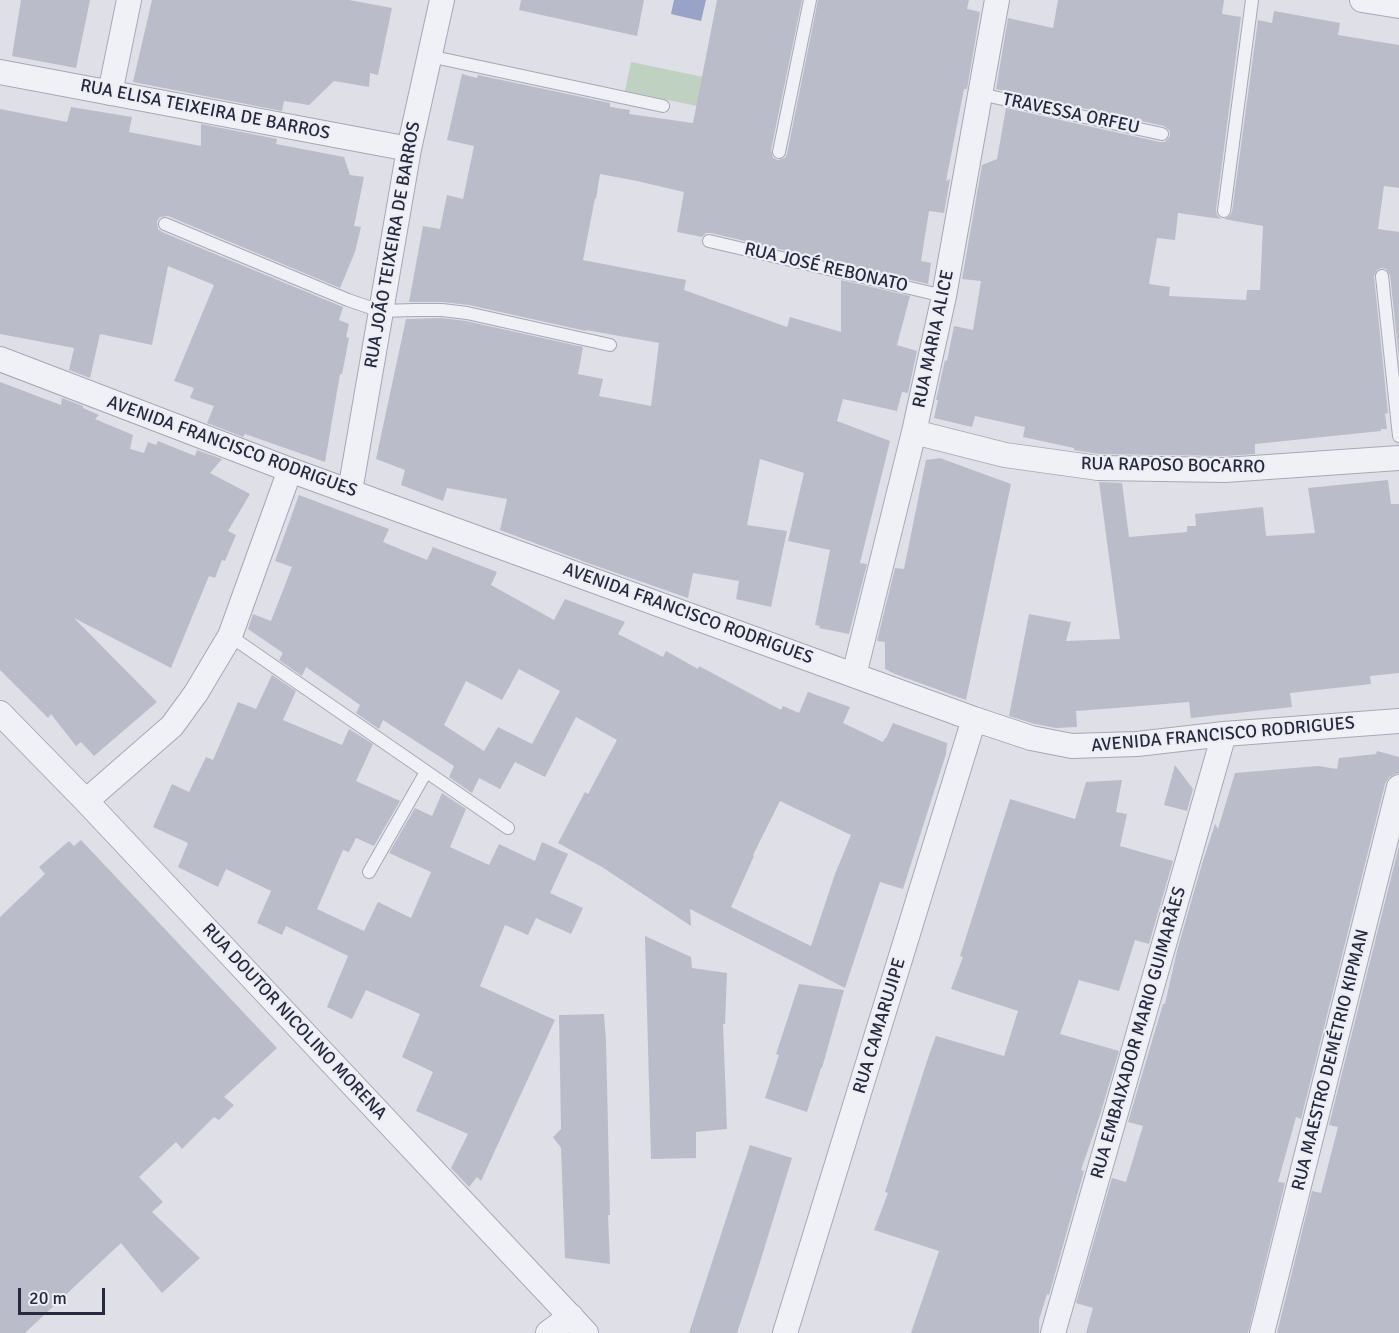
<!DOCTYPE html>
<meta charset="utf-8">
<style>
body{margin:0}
#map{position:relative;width:1399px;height:1333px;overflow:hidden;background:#dedfe7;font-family:Signika,sans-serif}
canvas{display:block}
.scale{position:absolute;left:18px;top:1288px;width:87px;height:27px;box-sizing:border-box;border:3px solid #27293e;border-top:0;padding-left:8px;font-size:18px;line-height:21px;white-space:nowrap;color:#27293e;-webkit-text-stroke:4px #edeef5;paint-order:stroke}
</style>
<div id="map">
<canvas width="1399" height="1333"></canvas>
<div class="scale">20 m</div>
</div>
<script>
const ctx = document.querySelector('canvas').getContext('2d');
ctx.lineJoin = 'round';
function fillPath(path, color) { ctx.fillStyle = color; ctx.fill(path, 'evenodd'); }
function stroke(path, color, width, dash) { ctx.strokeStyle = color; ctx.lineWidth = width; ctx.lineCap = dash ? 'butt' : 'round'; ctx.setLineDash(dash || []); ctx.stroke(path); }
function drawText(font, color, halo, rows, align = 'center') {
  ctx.font = font + ' Signika,sans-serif'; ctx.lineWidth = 4.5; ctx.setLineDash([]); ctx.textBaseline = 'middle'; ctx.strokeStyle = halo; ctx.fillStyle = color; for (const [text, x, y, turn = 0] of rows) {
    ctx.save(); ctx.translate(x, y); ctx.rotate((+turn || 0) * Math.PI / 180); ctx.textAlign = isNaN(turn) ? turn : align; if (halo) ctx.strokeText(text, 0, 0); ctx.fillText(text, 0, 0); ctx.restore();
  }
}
fillPath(new Path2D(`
 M631 62 703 77 697 106 625 91Z`), '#bfd1c0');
fillPath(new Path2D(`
 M674 0H706L701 21 671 14Z`), '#99a2c7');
fillPath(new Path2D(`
 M21 0H90L76 68 12 56Z
 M152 0H349L392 8 378 75 370 73 369 87 334 81 309 105 284 101 282 111 133 82Z
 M521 0H644L637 36 519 10Z
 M717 0H802L771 150 773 158 778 160 785 158 787 154 818 0H969L967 9 980 12 967 89H964L946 181 950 179 944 213 929 211 921 261 931 263 928 284 711 233H706L702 237 677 232 684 192 637 181 600 174 596 199 595 198 583 260 686 280 684 290 787 327 790 317 841 332V280L910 296 897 345 917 351 908 393 902 392 897 411 843 399 837 421 890 441 860 563 867 564 849 634 819 628 820 626 815 625 830 550 788 541 804 473 760 459 747 525 787 531 771 607 736 599 739 581 693 573 688 598 585 562 500 530 507 499 447 488 443 501 401 485 405 470 376 459 406 319 442 318 466 321 583 347 578 374 603 379 599 396 651 406 659 343 586 330V331L469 305 442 302H409L423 226 440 229 447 195 463 199 474 146 447 140 462 74 477 78 478 75 610 103V107L630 110 629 114 693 123Z
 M1058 0H1224L1222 14 1241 17 1216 210 1217 215 1221 219 1178 213 1175 240 1157 238 1149 284 1170 287 1169 296 1246 300 1247 290H1260L1263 226 1224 219 1230 216 1232 212 1258 20 1272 23 1274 11 1340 23 1338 35 1399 45V188L1384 186 1378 229 1399 232V358L1390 275 1386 269 1381 268 1377 270 1374 276 1388 413 1385 414 1387 429H1381V431L1255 444V454L1225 456 1099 454 1074 450V448L1023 437 1025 427 975 416 972 427 934 418 938 400H936L945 360 947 361 954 326 973 330 981 281 962 279 982 165 997 159 1006 108 1160 142H1165L1170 136V131L1164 126 996 89 1008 18 1053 28Z
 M71 107 132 117 129 132 201 146V124L277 139 276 144 344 157 350 175 364 177 354 226 361 227 355 252 340 288 168 216 160 217 157 221 158 229 162 232 343 307 339 320 349 324 346 337 349 338 342 374H340L325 462 245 434 243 437 207 423 214 406 190 398 194 388 174 381 214 285 168 266 152 345 100 334 90 378 69 370 74 348 0 334V109L67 122Z
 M0 382 61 405 62 398 83 406V408L99 415 95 419 133 435 130 449 144 453 148 442 156 445 158 441 195 456 197 450 222 459 210 473 250 494 228 531 236 535 225 561 222 560 215 578 209 576 171 668 74 618 157 702 94 756 81 742 76 746 51 714 48 718 0 670Z
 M940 458 1011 484 966 700 895 674 885 669V642L877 641 895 568 904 569 926 460Z
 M1388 480 1391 504H1399V673L1370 676 1371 684 1290 693 1292 707 1191 718 1189 702 1128 707 1076 711 1077 727 1056 728 1035 724 1009 716 1029 614 1071 622 1066 641 1120 639 1099 482 1122 483 1129 537 1187 532V526H1196L1195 514 1263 507 1266 536 1315 533 1308 488Z
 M299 495 389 529 383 542 427 560 433 547 497 572 491 585 554 620 565 599 625 622 618 634 663 657 666 651 698 669 699 666 781 710 783 706 799 713 808 692 850 707 843 723 883 742 885 738H886L893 723 947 743 946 754 903 889 880 882 845 988 690 909 691 926 602 867 558 843 585 792 588 794 617 740 576 717 545 777 515 762 500 789 479 778 472 793 449 777 454 766 383 720 379 729 356 713 360 705 306 667 302 676 279 660 283 653 248 629 253 614 271 621 292 567 275 561ZM519 669 560 691 532 744 498 727 484 751 444 725 466 681 502 700ZM780 801 851 835 835 874 811 946 731 907 754 856 753 855Z
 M272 675 296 691 283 720 342 745 349 729 373 744 356 781 400 801 374 846 356 838 349 852 343 850 317 909 364 931 378 902 411 918 431 872 389 853 415 808 432 816 442 793 466 809 450 847 489 865 499 844 535 861 542 842 568 854 550 893 583 908 571 934 536 918 528 935 505 925 480 986 555 1020 481 1181 477 1177 469 1187 451 1168 468 1134 416 1111 433 1072 402 1057 420 1014 366 990 352 1019 327 1007 348 956 286 926 282 935 257 923 271 891 226 869 218 887 178 867 188 843 153 827 172 784 189 792 206 757 213 760 238 702 256 709Z
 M1377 751 1399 757V773L1395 774 1389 777 1385 784 1301 1119 1296 1117 1278 1182 1285 1183 1248 1333H1086L1093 1308 1076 1303 1112 1178 1126 1182 1143 1126 1128 1122 1163 1004H1165L1177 951 1202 864 1215 824 1218 829 1235 773 1318 766 1337 769 1339 758 1376 754Z
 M1175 765 1193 789 1187 811 1164 805Z
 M1122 780 1116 812 1127 814 1120 846 1173 861 1149 944 1135 940 1119 991 1079 980 1060 1034 1119 1051 1100 1115 1081 1170 1084 1171 1049 1295 1047 1294 1039 1320V1333H911L939 1251 874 1230 888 1193 885 1192 928 1058 936 1036 1004 1056 1018 1011 951 989 963 957 960 956 1010 799 1075 819 1086 782Z
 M81 840 277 1048 224 1097 234 1105 219 1120 214 1117 182 1149 176 1142 139 1177 163 1202 152 1212 200 1258 162 1293 121 1243 25 1333H0V917L45 874 39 867 69 841 74 846Z
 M1399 846V1333H1277L1312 1191 1321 1193 1338 1127 1329 1125Z
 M645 936 691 957 692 968 727 973 725 1024H723L727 1129 696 1132V1158L651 1159Z
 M799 984 844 990 822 1068H821L807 1112 765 1098 779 1055 776 1054Z
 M604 1014 606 1041 610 1215H608L610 1264 565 1258 561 1148 553 1137 561 1129 559 1015Z
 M750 1145 792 1158 757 1272 737 1333H689Z`), '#bbbcca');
const service = new Path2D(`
 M429 56 663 106
 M980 94 1162 134
 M779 152 810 0
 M1224 211 1252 0
 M165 224 348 300 380 311 415 310H442L467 313 610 345
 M709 241 944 296
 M1382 276 1399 436
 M230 636 508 828
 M369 872 426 772`);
const minor = new Path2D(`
 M1362 0 1399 6
 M0 72 409 149
 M110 93 129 0
 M0 359 290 470 974 719 1031 738 1072 746 1137 744 1224 734 1399 721
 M914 432 1005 455 1098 468 1225 470 1399 458
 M350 491 409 149 442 0
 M854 675 914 432 944 296 997 0
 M0 713 86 801 586 1333
 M86 801 172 726 196 693 230 636 290 470
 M548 1333 571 1316
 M785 1333 974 719
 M1053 1333 1224 734
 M1262 1333 1399 787`);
stroke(service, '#a7a8b4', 14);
stroke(minor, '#a7a8b4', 26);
stroke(service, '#f0f1f6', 12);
stroke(minor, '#f0f1f6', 24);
drawText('18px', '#27293e', '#edeef5', [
 ["RUA ELISA TEIXEIRA DE BARROS",205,110,11],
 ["TRAVESSA ORFEU",1071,114,12],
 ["RUA JOÃO TEIXEIRA DE BARROS",393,245,-80],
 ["RUA JOSÉ REBONATO",826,268,13],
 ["RUA MARIA ALICE",934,339,-78],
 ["AVENIDA FRANCISCO RODRIGUES",232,447,20],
 ["RUA RAPOSO BOCARRO",1173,466,1],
 ["AVENIDA FRANCISCO RODRIGUES",688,614,20],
 ["AVENIDA FRANCISCO RODRIGUES",1223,735,-5],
 ["RUA DOUTOR NICOLINO MORENA",294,1022,47],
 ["RUA CAMARUJIPE",880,1026,-73],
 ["RUA EMBAIXADOR MARIO GUIMARÃES",1139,1033,-74],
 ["RUA MAESTRO DEMÉTRIO KIPMAN",1331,1060,-76]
]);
</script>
